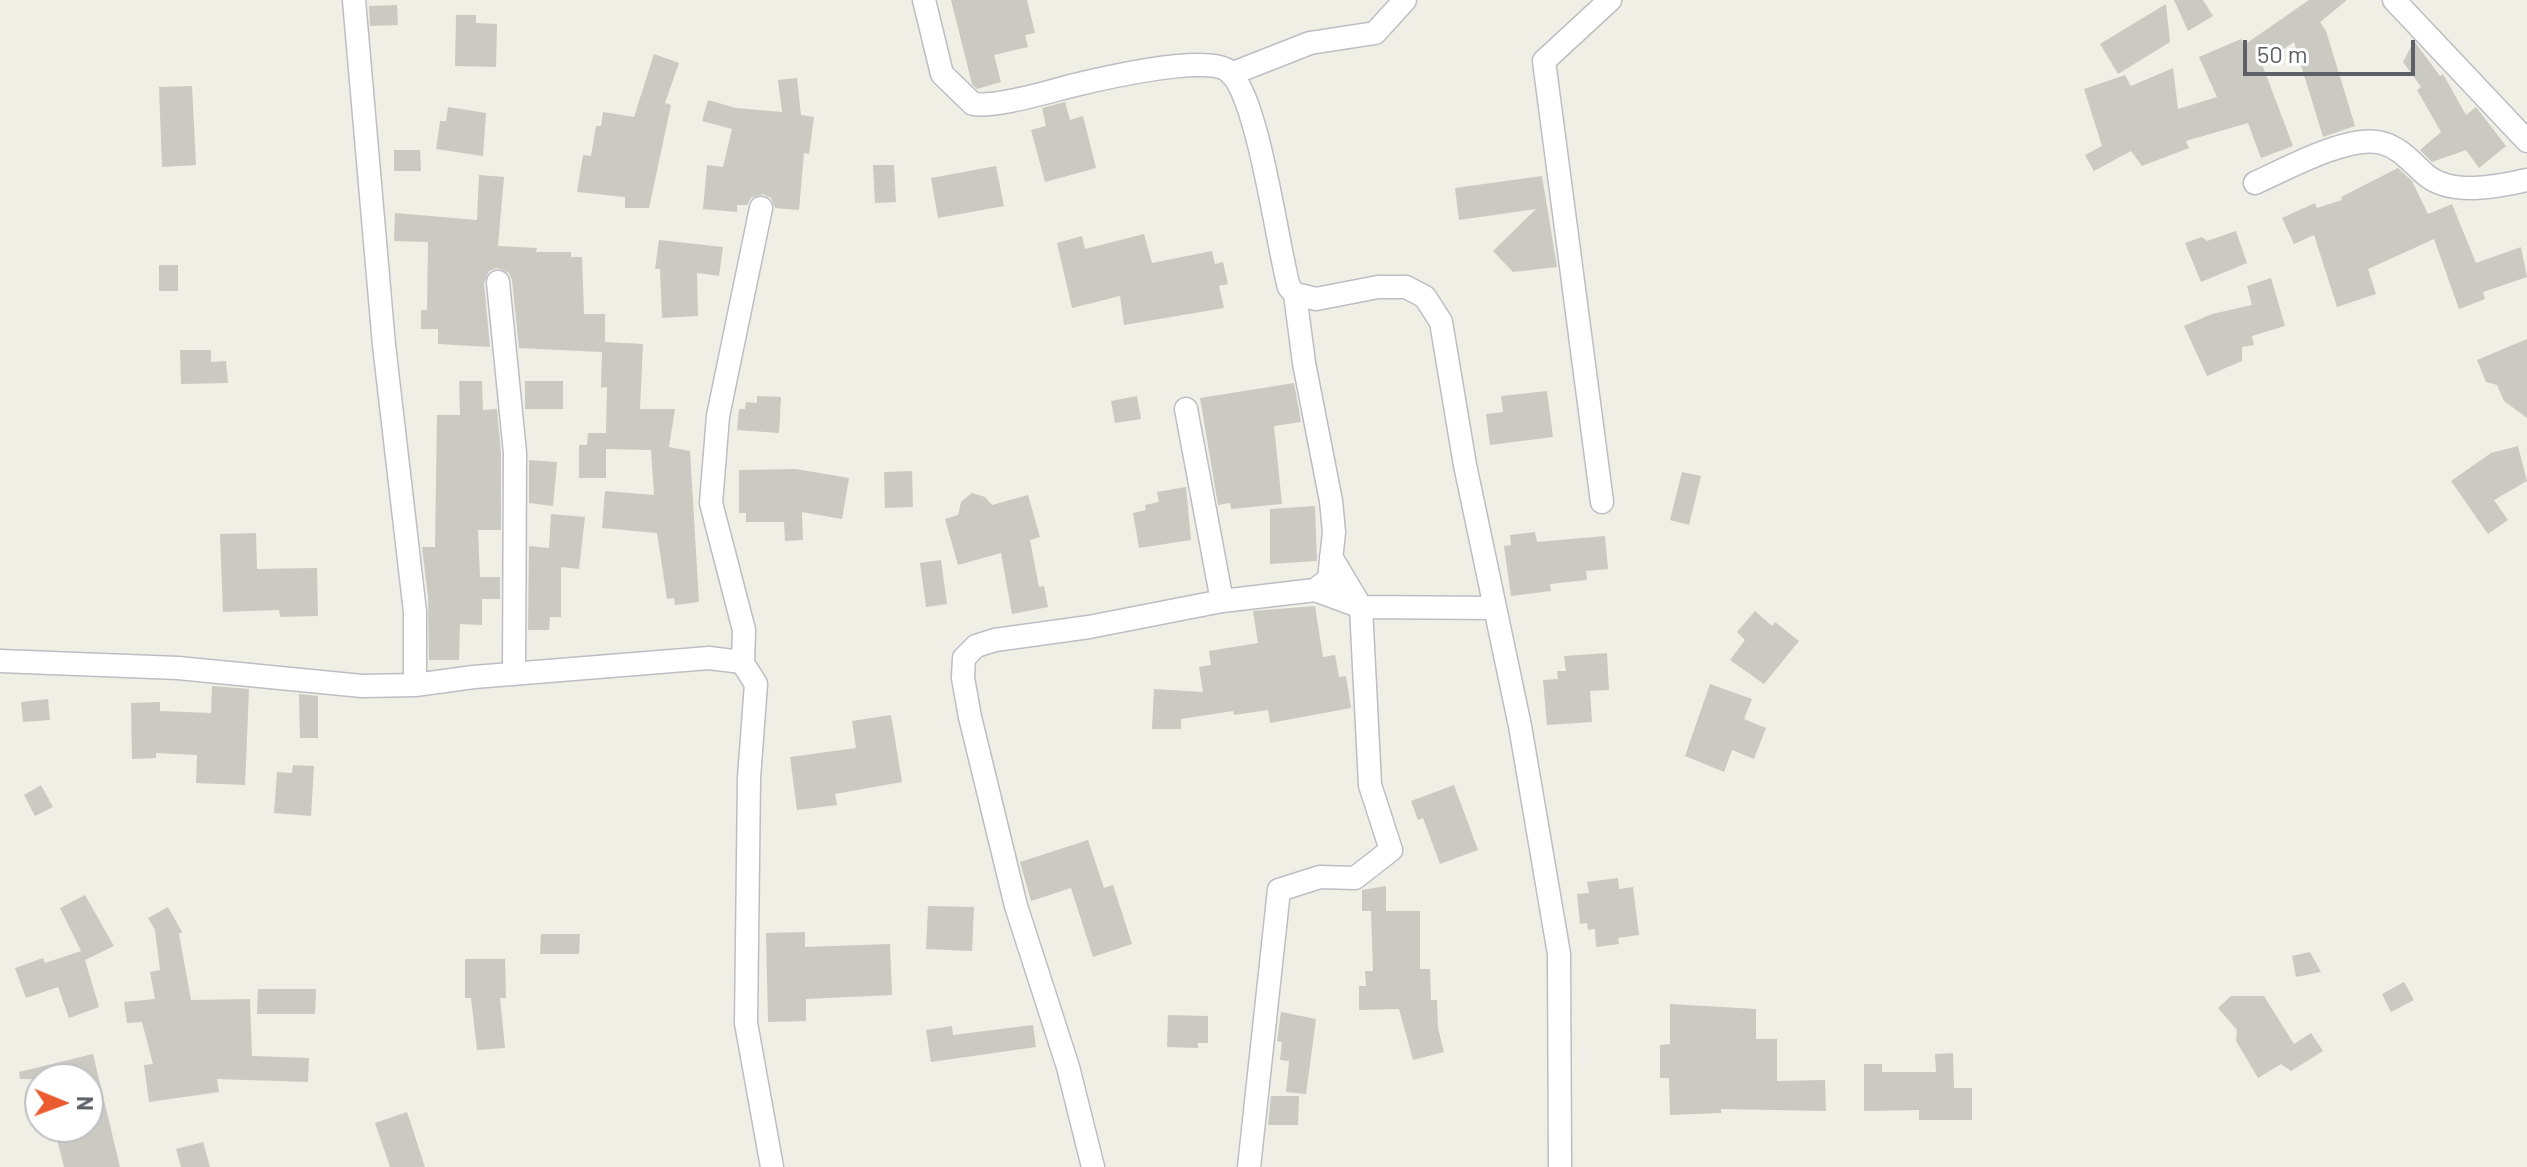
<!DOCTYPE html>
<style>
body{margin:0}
#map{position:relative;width:2527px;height:1167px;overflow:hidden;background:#f0efe5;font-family:Barlow,sans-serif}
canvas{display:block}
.north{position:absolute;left:24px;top:1063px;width:80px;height:80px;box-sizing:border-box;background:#fff;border:2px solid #bebfc2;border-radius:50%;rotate:91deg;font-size:22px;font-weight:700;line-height:32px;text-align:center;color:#5d6066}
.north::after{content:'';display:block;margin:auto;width:28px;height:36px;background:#ec5a2f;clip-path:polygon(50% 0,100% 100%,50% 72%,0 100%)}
.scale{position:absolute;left:2243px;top:40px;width:172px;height:36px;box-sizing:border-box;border:4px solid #5d6066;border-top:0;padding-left:10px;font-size:24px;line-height:28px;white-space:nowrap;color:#5d6066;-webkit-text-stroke:6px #fff;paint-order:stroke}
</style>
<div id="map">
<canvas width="2527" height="1167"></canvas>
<div class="north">N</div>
<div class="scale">50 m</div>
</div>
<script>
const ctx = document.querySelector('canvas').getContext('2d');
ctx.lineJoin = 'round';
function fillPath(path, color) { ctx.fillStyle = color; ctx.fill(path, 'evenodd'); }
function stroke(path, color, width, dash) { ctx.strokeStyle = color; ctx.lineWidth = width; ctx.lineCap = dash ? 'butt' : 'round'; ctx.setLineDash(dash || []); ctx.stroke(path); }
fillPath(new Path2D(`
 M951 0H1027L1035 33 1025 35 1028 47 994 55 1001 82 977 89 972 84Z
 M2174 0H2203L2213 16 2188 31Z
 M2309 0H2347L2320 22 2326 31 2355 126 2323 137 2294 42 2262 64 2293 146 2261 158 2248 123 2186 141 2189 148 2142 166 2131 151 2094 171 2085 155 2102 146 2084 89 2125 75 2131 86 2173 68 2178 109 2217 97 2199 57 2241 39 2244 45Z
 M2166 4 2170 42 2118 74 2100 44Z
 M397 5 398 25 370 26 369 6Z
 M456 15H476V23L497 24 496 67 455 66Z
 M2414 41 2440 76 2443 74 2466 115 2476 107 2506 146 2479 168 2466 150 2432 162 2420 150 2441 132 2417 90 2421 87 2403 62Z
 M654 54 679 63 665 103 671 105 649 208H625V197L577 192 583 155 591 156 596 126H601L603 112 634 117Z
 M797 78 801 115 814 117 809 154 804 153 799 210 775 208 771 198 763 194 751 198 747 205H737V212L703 209 707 165 723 167 732 129 702 121 708 100 736 108 782 112 778 80Z
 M192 86 196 165 162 167 159 87Z
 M1065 102 1070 120 1083 116 1096 168 1045 182 1031 130 1046 126 1042 108Z
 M448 107 486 113 483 156 436 149 440 121H446Z
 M394 150H420L421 171H394Z
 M873 165H894L896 202 875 203Z
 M996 166 1004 206 938 218 931 178Z
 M2398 168 2412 181 2428 214 2452 204 2476 263 2521 247 2527 277 2483 292 2485 299 2459 309 2434 239 2368 269 2376 294 2337 307 2314 235 2294 244 2282 218 2315 203 2317 208 2342 200 2341 197Z
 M479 175 504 177 498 246 537 248 536 252H571V257H582L584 314H605V342L643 344 640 409H675L669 447 690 451 699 602 675 605 674 598 667 599 657 533 602 528 605 491 654 495 651 450 606 449V478H579V445H587L588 433H606L607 387 601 388 602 352 519 348 512 280 509 273 497 268 489 271 484 283 490 347 438 344V329H421V310H427L428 242 394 241 395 213 477 220Z
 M1542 176 1557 267 1513 272 1493 251 1536 209 1459 220 1455 188Z
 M2236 231 2247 263 2201 282 2185 243 2202 237 2207 241Z
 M1144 234 1152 263 1212 251 1215 264 1223 262 1228 284 1219 286 1224 308 1124 325 1120 296 1072 308 1057 243 1082 236 1085 249Z
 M659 240 723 247 719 276 697 273 698 316 662 318 660 269H655Z
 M159 265H178V291H159Z
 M2271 278 2285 326 2252 336 2254 345 2242 347V361L2207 376 2184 326 2212 314 2252 305 2247 286Z
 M2527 339V418L2504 401 2497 385 2486 382 2477 360Z
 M180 350H211V362L226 361 228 383 181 384Z
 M459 381H482L483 410 497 409 501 454V530H478L480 577H500V599H482V625L460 624 459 660H429L428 597 422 547H435L437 415H460Z
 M525 381H563V409H525Z
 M1294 383 1301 422 1274 426 1282 504 1231 509 1230 503 1218 505 1200 398Z
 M1547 391 1553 437 1490 445 1486 414 1503 412 1501 396Z
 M757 396 781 397 779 433 737 430 739 409H745L746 402 757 403Z
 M1137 396 1141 419 1115 423 1111 401Z
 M2518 446 2527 481 2494 500 2508 520 2488 534 2451 481 2491 453Z
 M529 460 557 462 553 506 529 503Z
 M796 469 849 478 842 519 802 512 803 540 785 541 784 522H746V513H739V470Z
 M912 471 913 507 885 508 884 472Z
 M1682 472 1701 476 1689 525 1670 520Z
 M1186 487 1191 540 1139 548 1133 513 1146 510 1145 505 1159 502 1157 492Z
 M972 493 985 497 992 505 1028 495 1040 537 1030 540 1039 587 1044 586 1048 607 1012 614 1001 553 958 565 945 519 958 515 961 502Z
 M1315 506 1317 561 1270 564V509Z
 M551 514 585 517 579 569 561 567V617H550L549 630H528L529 546 549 548Z
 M1535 532 1537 542 1605 536 1608 569 1586 571 1587 580 1550 584 1551 591 1511 596 1504 546 1511 545 1510 535Z
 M256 533 257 569 317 568 318 616 280 617 279 610 223 612 220 534Z
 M941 560 947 604 926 607 920 563Z
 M1315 606 1323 657 1335 655 1339 677 1346 676 1351 708 1270 723 1268 710 1234 715 1233 711 1181 719V729H1152L1154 689 1203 692 1199 667 1211 665 1209 651 1258 643 1253 611Z
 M1755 611 1772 626 1775 622 1799 641 1764 684 1730 660 1745 640 1737 632Z
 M1607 653 1609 690 1590 691 1592 722 1547 725 1543 680 1558 679 1557 671H1566L1564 656Z
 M1710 684 1752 699 1744 719 1766 728 1754 759 1732 750 1724 772 1685 756Z
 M212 686 249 689 245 785 196 783 197 755 156 753V758L132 759 131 703 160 702V711L211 713Z
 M299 694 318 696V738H300Z
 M48 699 50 720 23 722 21 702Z
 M891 715 902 782 835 794 837 805 797 810 790 757 856 748 852 721Z
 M293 765 314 766 311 816 274 813 277 772 292 773Z
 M41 785 53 807 35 816 24 795Z
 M1454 785 1478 850 1440 864 1423 818 1418 820 1411 801Z
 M1088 840 1104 888 1113 885 1132 944 1093 957 1071 888 1031 901 1020 862Z
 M1618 878 1619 889 1633 887 1639 935 1618 938 1619 944 1596 947 1595 929 1588 930 1587 923 1580 924 1577 894 1589 893 1587 882Z
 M1386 886V911H1420V969H1430L1431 1000H1437L1438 1028 1444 1052 1413 1060 1399 1009 1359 1010V986H1366L1365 971H1373L1371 911H1362V890Z
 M85 895 114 946 85 960 99 1007 69 1018 58 987 26 998 15 968 43 958 45 963 81 951 60 908Z
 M928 906 974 907 972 951 926 949Z
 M168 907 182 932 179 934 191 1000 250 999 252 1056 309 1058 308 1082 217 1079 219 1092 149 1102 144 1065 153 1064 142 1022 127 1023 124 1002 155 999 150 972 160 970 155 930 148 918Z
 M805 932V947L890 944 892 995 806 999V1021L768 1022 766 933Z
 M541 934H580L579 954H540Z
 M2310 952 2321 972 2296 977 2292 956Z
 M465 959H505L506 998H500L505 1048 477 1050 471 998H465Z
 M2404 982 2414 1000 2391 1012 2382 994Z
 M258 989H316L315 1014H257Z
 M2231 996H2264L2294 1044 2311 1033 2323 1051 2291 1071 2281 1064 2258 1078 2236 1041 2237 1030 2218 1008Z
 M1670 1004 1756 1009V1039H1777V1081L1825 1080 1826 1111 1721 1109V1113L1670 1115 1669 1078H1660V1045L1670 1044Z
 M1281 1012 1316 1019 1306 1094 1286 1092 1289 1061 1280 1060 1282 1042 1277 1041Z
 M1168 1015 1208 1016V1043H1198V1048L1167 1047Z
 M1033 1025 1036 1047 931 1062 926 1030 952 1026 953 1035Z
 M1953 1053 1954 1088H1972V1120H1919V1110L1864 1111V1064H1882V1072H1936L1935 1054Z
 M93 1054 120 1167H64L54 1127H88V1079H20L19 1072Z
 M1271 1096H1299L1298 1125H1268Z
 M407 1112 425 1167H390L375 1123Z
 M203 1142 210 1167H181L176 1149Z`), '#cac9c2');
const minor = new Path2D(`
 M354 0 384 345 415 612V685
 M924 0 942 74 973 104C996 108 1050 91 1075 85 1104 78 1204 55 1227 70 1258 91 1277 245 1289 287L1295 294 1316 299 1378 287H1406L1425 297 1441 322 1465 465 1520 726 1559 954 1560 1167
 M2394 0 2527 141
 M1231 74 1310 43 1375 33 1405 0
 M2255 183C2286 169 2349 134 2382 143 2401 148 2412 163 2426 175 2451 196 2497 187 2527 180
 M498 282 515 453 514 674
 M1186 409 1222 601
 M1602 502 1544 61 1610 0
 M1315 590 1361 607 1495 608
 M0 661 178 668 362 686 415 685 474 677 709 658 742 662 756 684 749 778 746 1023 772 1167
 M743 664 744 630 711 503 718 416 761 208
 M1093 1167 1068 1067 1016 906 970 717 963 678 964 658 976 646 995 640 1089 627 1222 601 1315 590 1329 579 1334 532 1331 501 1304 363 1295 294
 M1249 1167 1279 890 1320 877 1355 878 1391 850 1370 785 1361 607 1331 557`);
stroke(minor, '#bdbec4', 25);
stroke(minor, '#fff', 22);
</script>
